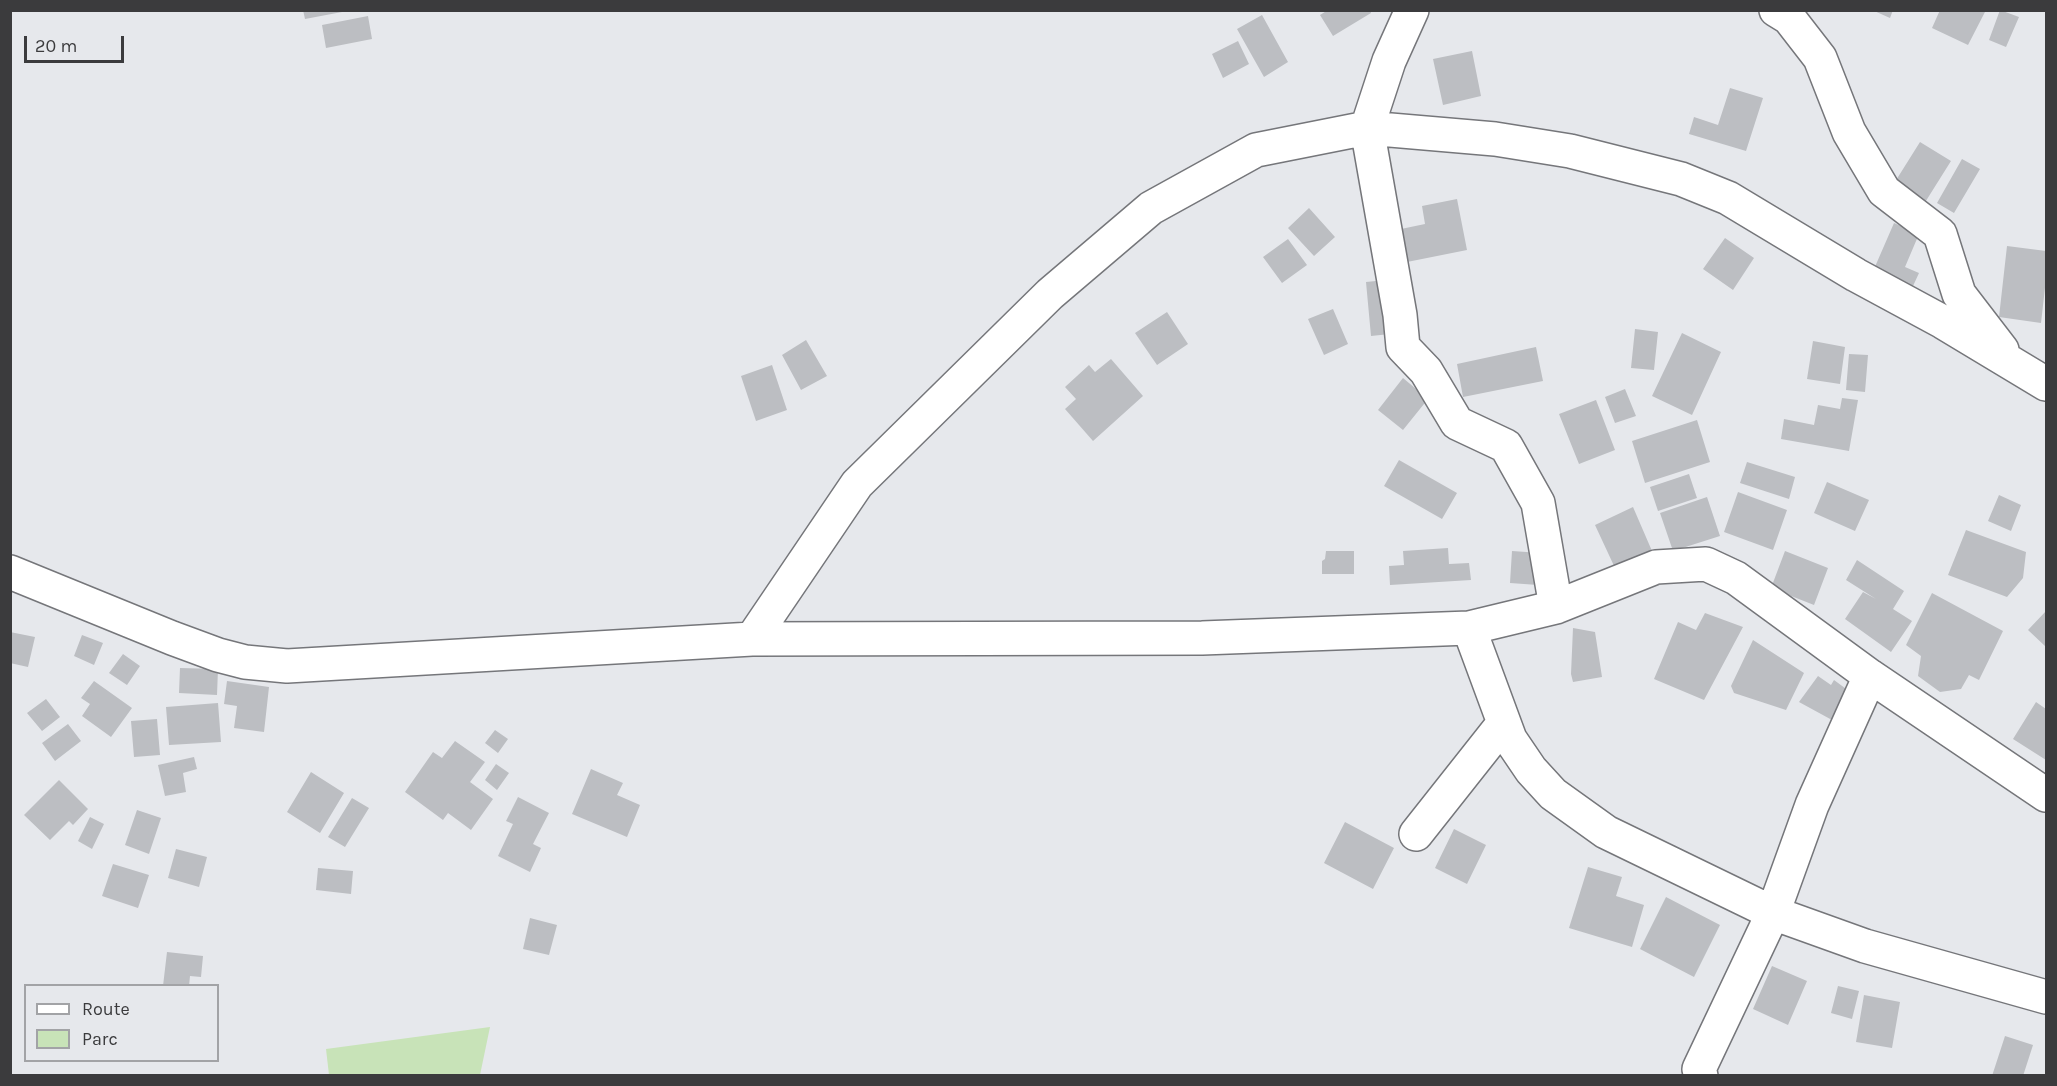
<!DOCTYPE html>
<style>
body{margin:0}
#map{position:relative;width:2057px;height:1086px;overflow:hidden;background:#e6e8ec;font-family:Karla,sans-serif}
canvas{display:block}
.frame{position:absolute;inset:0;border:12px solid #3b3b3d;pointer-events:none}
.legend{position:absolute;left:24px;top:984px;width:195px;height:78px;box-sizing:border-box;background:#e6e8ec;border:2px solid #a2a3a6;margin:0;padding:8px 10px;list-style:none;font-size:18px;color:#3b3b3d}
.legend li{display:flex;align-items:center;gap:12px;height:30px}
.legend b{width:30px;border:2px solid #a2a3a6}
.scale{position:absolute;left:24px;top:36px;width:100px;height:27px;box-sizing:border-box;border:3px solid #3b3b3d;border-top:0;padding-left:8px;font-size:18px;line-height:21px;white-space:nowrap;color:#3b3b3d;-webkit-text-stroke:4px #e6e8ec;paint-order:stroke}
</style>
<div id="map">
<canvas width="2057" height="1086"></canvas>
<div class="frame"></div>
<ul class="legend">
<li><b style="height:8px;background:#fff"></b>Route</li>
<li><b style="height:16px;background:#c8e3b8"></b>Parc</li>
</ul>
<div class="scale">20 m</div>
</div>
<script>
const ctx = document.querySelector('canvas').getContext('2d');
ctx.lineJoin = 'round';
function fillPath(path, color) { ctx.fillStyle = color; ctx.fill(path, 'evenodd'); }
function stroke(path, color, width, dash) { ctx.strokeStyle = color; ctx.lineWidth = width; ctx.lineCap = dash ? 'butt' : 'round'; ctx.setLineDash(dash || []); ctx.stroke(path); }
fillPath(new Path2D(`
 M490 1027 480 1075H329L326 1049Z`), '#c8e3b8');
fillPath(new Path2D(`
 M303 10H342V12L305 19Z
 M1328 10H1370L1371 13 1333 36 1320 15Z
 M1872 10H1893L1890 18Z
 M1940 10H1986L1968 45 1932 28Z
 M2000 10 2019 17 2006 47 1989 40Z
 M1262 15 1288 62 1264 77 1237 29Z
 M368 16 372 39 326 48 322 25Z
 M1238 41 1249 64 1223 78 1212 54Z
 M1472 51 1481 96 1443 105 1433 59Z
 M1730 88 1763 98 1746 151 1689 134 1694 117 1718 125Z
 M1920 142 1951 161 1924 204 1893 185Z
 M1962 159 1980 169 1954 213 1937 203Z
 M1457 199 1467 250 1407 262 1401 229 1425 224 1422 206Z
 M1309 208 1335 237 1314 256 1288 228Z
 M1894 223 1919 234 1905 267 1919 273 1913 286 1874 269Z
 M1725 238 1754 258 1733 290 1703 269Z
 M1288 239 1307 265 1282 283 1263 257Z
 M2007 246 2046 251V279L2041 323 1999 317Z
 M1386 280 1390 334 1371 336 1366 282Z
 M1333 309 1348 344 1324 355 1308 319Z
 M1167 312 1188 344 1157 365 1135 333Z
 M1635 329 1658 332 1654 370 1631 368Z
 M1682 333 1721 352 1692 415 1652 396Z
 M806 340 827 376 801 390 782 355Z
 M1813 341 1845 347 1840 384 1807 379Z
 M1536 347 1543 381 1463 397 1457 364Z
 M1849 354 1868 355 1865 392 1846 390Z
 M1111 359 1143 396 1093 441 1065 409 1076 399 1065 387 1089 365 1095 372Z
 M772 365 787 410 756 421 741 376Z
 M1403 378 1428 399 1403 430 1378 410Z
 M1625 389 1636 416 1615 423 1605 397Z
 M1842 398 1858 400 1849 451 1781 439 1784 419 1814 425 1818 405 1840 409Z
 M1596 400 1615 450 1579 464 1559 414Z
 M1697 420 1710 462 1645 483 1632 441Z
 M1399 460 1457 493 1442 519 1384 486Z
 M1747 462 1795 477 1789 499 1740 483Z
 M1689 474 1697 498 1658 511 1650 487Z
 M1827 482 1869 500 1855 531 1814 513Z
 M1738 492 1787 510 1773 550 1724 532Z
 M1999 495 2021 505 2011 531 1988 521Z
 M1707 497 1720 536 1673 551 1660 513Z
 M1633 507 1652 551 1615 568 1595 525Z
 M1966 530 2026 552 2023 578 2007 597 1948 575Z
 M1448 548 1449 564 1469 563 1471 580 1390 585 1389 566 1404 565 1403 551Z
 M1326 551H1354V574H1322V561L1325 559Z
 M1512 551 1541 553 1538 585 1510 583Z
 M1785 551 1828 568 1814 605 1771 588Z
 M1857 560 1904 591 1893 609 1912 621 1891 652 1845 619 1863 592 1876 599 1846 580Z
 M1932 593 2003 631 1979 680 1969 675 1961 689 1940 692 1918 676 1921 656 1906 645Z
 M2046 611V647L2028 630Z
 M1705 613 1743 627 1704 700 1654 679 1678 622 1696 630Z
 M1573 628 1595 632 1602 677 1573 682 1571 674Z
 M10 632 35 637 28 667 10 663Z
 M82 635 103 643 94 665 74 656Z
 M1753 640 1804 673 1786 710 1734 693 1731 686Z
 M123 654 140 666 127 685 109 673Z
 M180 668 218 669 217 695 179 693Z
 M1818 676 1831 685 1834 680 1853 694 1832 720 1799 702Z
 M94 681 132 708 111 737 82 716 90 704 81 698Z
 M227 681 269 687 264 732 234 728 237 706 224 704Z
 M46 699 60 717 42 731 27 713Z
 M2036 702 2046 709V760L2013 739Z
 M218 703 221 742 169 745 166 707Z
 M157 719 160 755 134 757 131 721Z
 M68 724 81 741 55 761 42 743Z
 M495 730 508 739 498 753 485 743Z
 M455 741 485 762 470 782 493 799 471 830 448 813 443 820 405 792 433 752 442 758Z
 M194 757 197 769 183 773 186 792 165 796 158 765Z
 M496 764 509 773 497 790 485 780Z
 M591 769 623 783 617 795 640 805 627 837 572 814Z
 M311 772 344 793 320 833 287 812Z
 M59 780 88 809 73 825 69 821 50 840 24 815Z
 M518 797 549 813 533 844 541 848 530 872 498 856 513 824 506 821Z
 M352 798 369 808 345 847 328 837Z
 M137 810 161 818 149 854 125 845Z
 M90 817 104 824 92 849 78 841Z
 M1345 822 1394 848 1373 889 1324 863Z
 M1454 829 1486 845 1467 884 1435 868Z
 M176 849 207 857 199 887 168 878Z
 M113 864 149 875 138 908 102 896Z
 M1588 867 1622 877 1616 896 1644 905 1632 947 1569 928Z
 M318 868 353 871 351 894 316 890Z
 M1666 897 1720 925 1694 977 1640 949Z
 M530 918 557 925 549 955 523 949Z
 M167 952 203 956 201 977 190 976 189 986H163Z
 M1772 966 1807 981 1788 1025 1753 1009Z
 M1838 986 1859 991 1852 1019 1831 1013Z
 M1864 995 1900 1002 1892 1048 1856 1042Z
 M2005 1036 2033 1045 2023 1076H1992Z`), '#bcbec2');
const minor = new Path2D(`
 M1412 10 1389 61 1367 128 1400 315 1403 347 1426 371 1457 423 1506 446 1538 503 1556 607
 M1776 10 1789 18 1820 58 1849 132 1884 191 1940 234 1959 294 2002 350
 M10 572 172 638 218 655 245 662 287 666 752 639 1202 638 1469 628 1556 607 1656 567 1706 564 1736 578 1870 676 2046 795
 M1469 628 1510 739 1531 770 1553 794 1606 832 1773 913 1865 946 2046 997
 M752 639 857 484 1050 294 1151 208 1256 150 1367 128 1495 139 1570 151 1681 179 1728 198 1856 275 1943 322 2046 384
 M1416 834 1503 724
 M1701 1076 1699 1069 1773 913 1812 805 1870 676`);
stroke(minor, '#75767a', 36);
stroke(minor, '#fff', 33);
</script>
